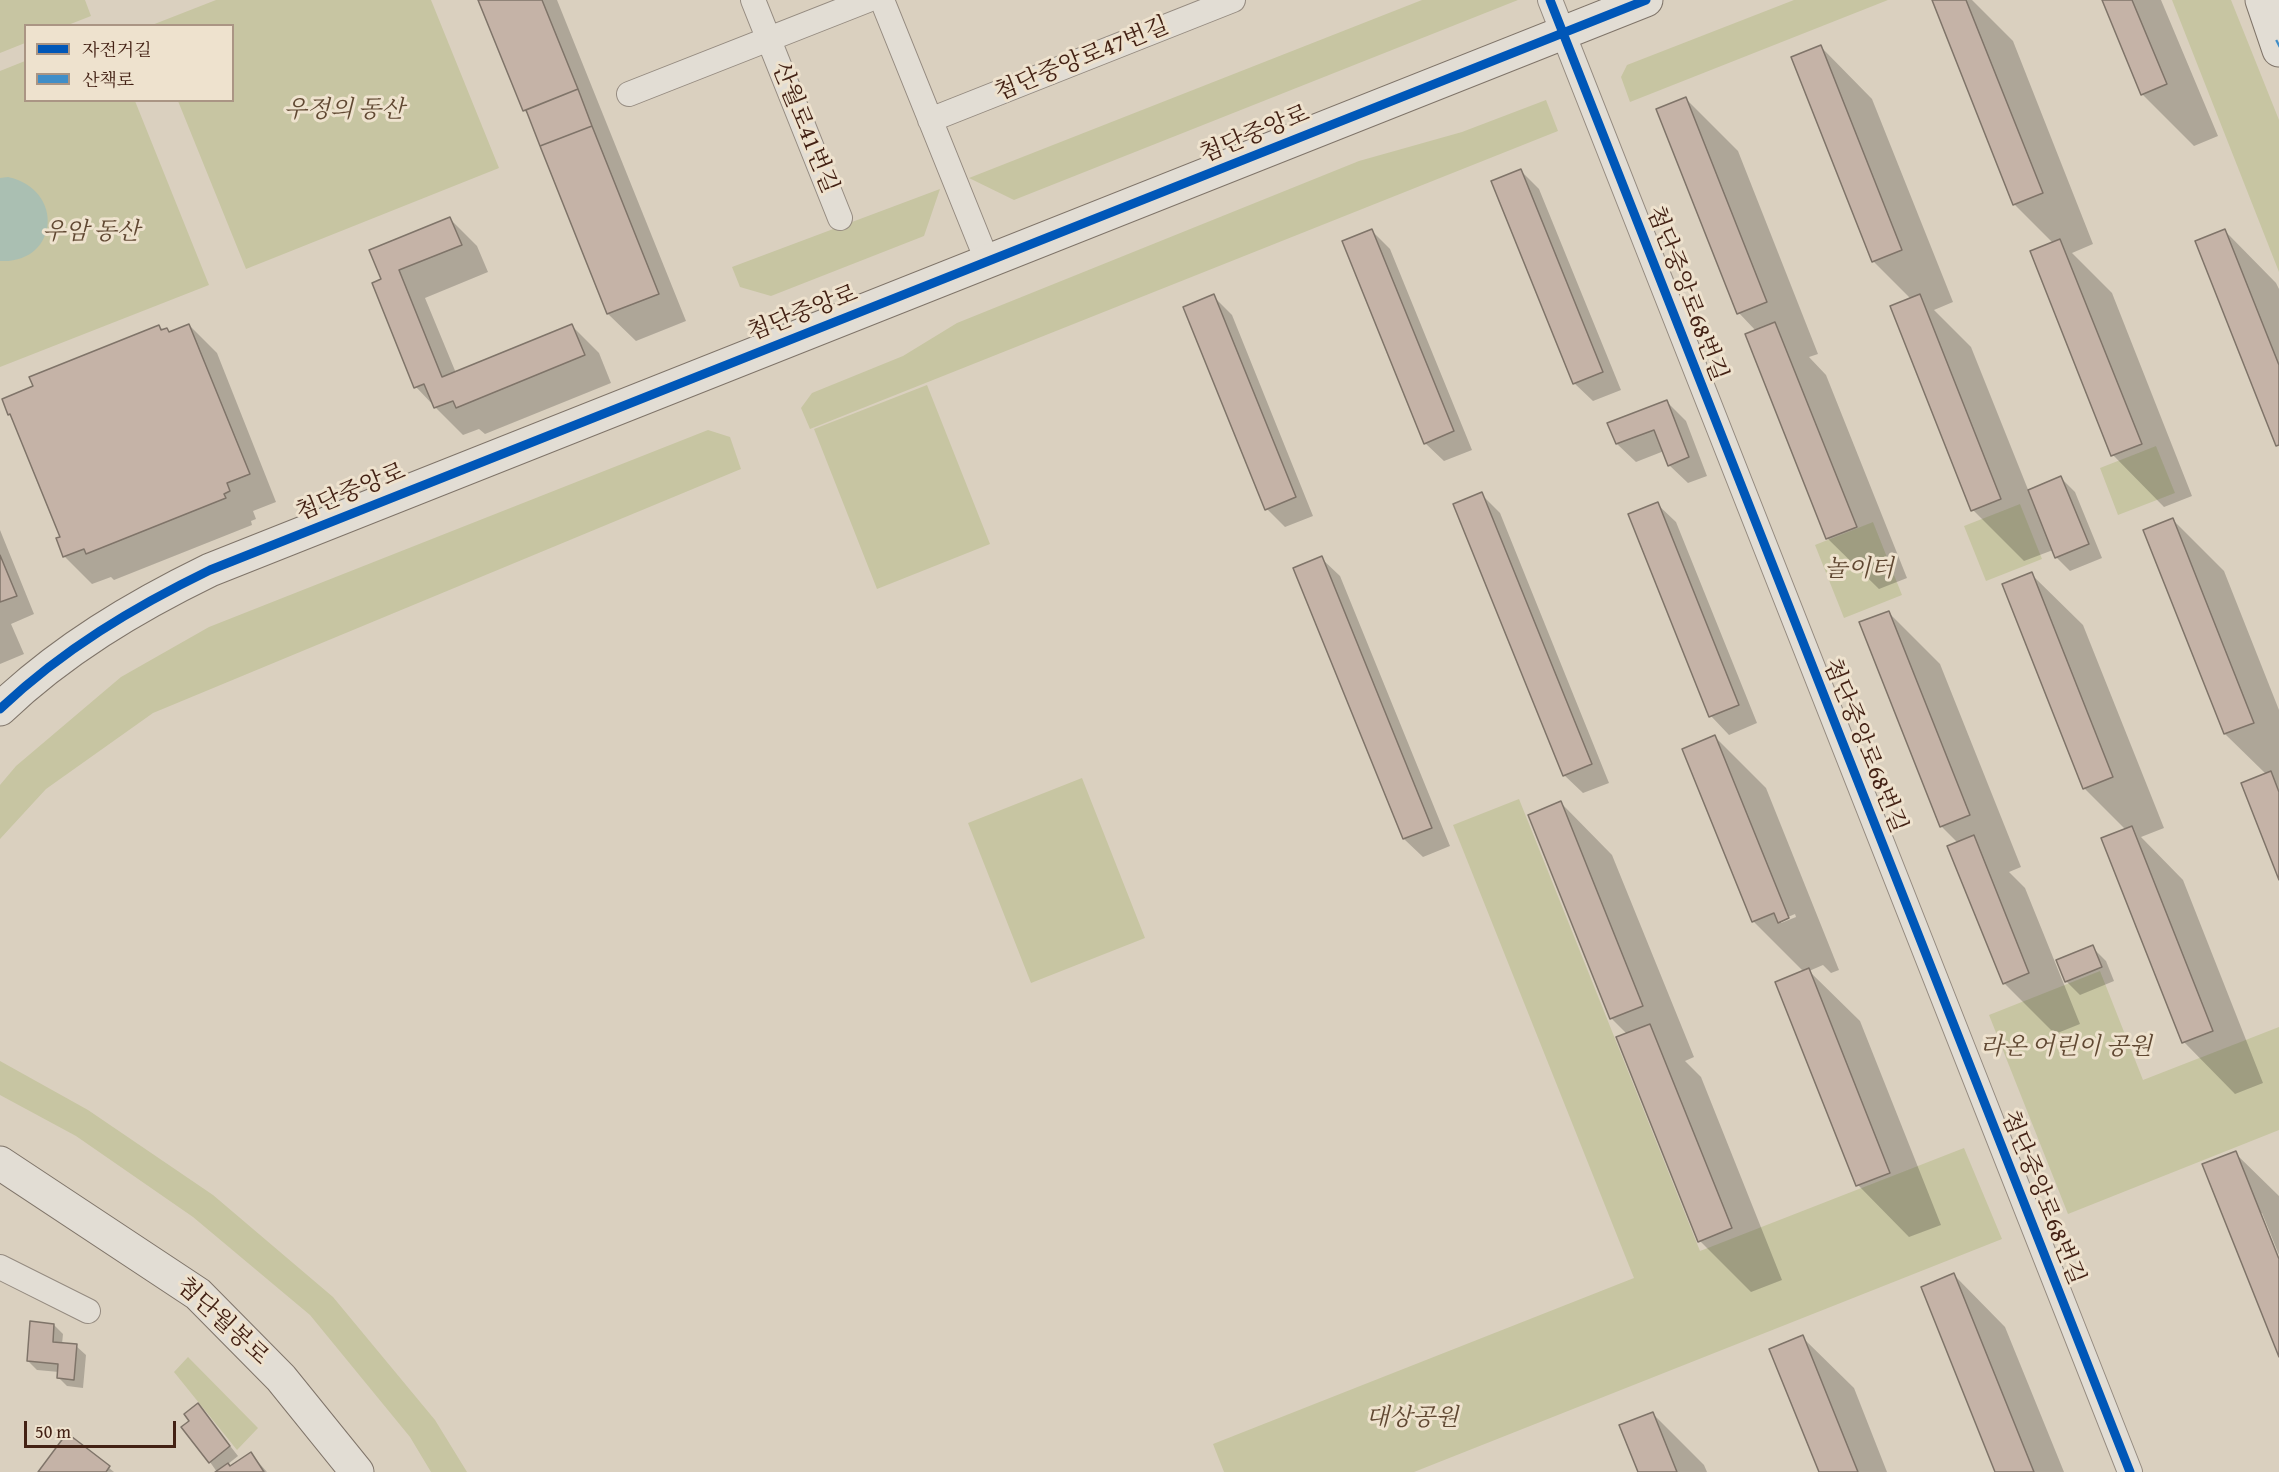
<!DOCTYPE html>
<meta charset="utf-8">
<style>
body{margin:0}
#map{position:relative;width:2279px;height:1472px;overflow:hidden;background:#dad0bf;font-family:"Gentium Book Plus","Noto Serif KR",serif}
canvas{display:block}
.legend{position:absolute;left:24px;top:24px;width:210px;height:78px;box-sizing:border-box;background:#eee2ce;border:2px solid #aa9584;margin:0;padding:8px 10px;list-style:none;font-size:18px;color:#432114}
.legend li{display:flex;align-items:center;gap:12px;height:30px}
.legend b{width:30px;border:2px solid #aa9584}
.scale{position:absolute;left:24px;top:1421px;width:152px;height:27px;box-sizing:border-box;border:3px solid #432114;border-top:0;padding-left:8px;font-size:18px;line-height:21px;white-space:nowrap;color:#432114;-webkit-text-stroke:4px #eee2ce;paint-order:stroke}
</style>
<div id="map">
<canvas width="2279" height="1472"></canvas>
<ul class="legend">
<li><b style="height:8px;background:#0057b8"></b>자전거길</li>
<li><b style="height:8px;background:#408ec8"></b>산책로</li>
</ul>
<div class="scale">50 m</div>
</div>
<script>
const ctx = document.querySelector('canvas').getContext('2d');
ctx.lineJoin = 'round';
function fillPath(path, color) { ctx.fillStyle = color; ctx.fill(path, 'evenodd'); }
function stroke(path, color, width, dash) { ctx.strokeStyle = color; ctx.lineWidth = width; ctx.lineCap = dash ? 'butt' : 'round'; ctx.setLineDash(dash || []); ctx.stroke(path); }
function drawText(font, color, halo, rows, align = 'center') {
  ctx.font = font + ' "Gentium Book Plus","Noto Serif KR",serif'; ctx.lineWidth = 6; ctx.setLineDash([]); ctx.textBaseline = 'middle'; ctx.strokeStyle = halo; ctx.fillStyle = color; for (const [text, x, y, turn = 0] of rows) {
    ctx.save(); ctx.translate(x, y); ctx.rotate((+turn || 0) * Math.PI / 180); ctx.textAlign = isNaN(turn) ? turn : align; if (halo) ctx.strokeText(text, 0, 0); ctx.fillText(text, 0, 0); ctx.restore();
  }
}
fillPath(new Path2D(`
 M0 0H85L91 16 68 25 26 26 25 43 0 53Z
 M216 0H431L499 168 246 269 178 101 232 100V26L152 25Z
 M1422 0H1518L1014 200 969 178Z
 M1794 0H1888L1630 102 1621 77 1627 65Z
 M2172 0H2231L2279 120V272Z
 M25 61 26 100 135 101 209 285 0 367V71Z
 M1546 100 1558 131 810 429 801 408 812 393 903 356 957 323 1359 161 1462 132Z
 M940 189 924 236 771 296 740 287 732 267Z
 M927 385 990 544 877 589 814 429Z
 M708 430 730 437 741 469 153 713 46 789 0 839V785L16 766 121 677 209 627Z
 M2156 446 2175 493 2118 515 2100 468Z
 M2020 504 2042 559 1986 581 1964 526Z
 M1873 522 1902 595 1844 618 1815 545Z
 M1082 778 1145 938 1031 983 968 823Z
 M1519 799 1700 1251 1964 1148 2002 1239 1414 1472H1224L1213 1444 1634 1278 1453 825Z
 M2100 971 2143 1080 2279 1027V1130L2068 1214 1989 1015Z
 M0 1061 88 1110 213 1195 333 1297 435 1420 467 1472H431L410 1437 310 1315 193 1217 76 1136 0 1095Z
 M188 1357 258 1428 237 1450 174 1372Z`), '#c7c5a2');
fillPath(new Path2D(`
 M8 177C66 190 58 264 0 261V178Z`), '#aabfb2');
fillPath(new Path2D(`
 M480 0H557L686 321 636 341 608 314 530 116 524 110Z
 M1935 0H1972L2013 41 2093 244 2072 253 2112 293 2192 496 2164 507 2113 455 2054 244 2014 204Z
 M2103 0H2161L2218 136 2194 146 2142 94Z
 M1821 47 1872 99 1953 302 1934 310 1971 347 2029 492 2061 478 2075 492 2102 558 2070 571 2056 557 2053 550 2024 561 1973 510 1911 299 1873 261 1793 58Z
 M1686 99 1738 151 1818 354 1809 357 1826 375 1907 578 1879 589 1827 538 1756 331 1739 313Z
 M1521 171 1539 189 1621 390 1593 401 1574 383Z
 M450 219 477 246 488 272 425 298 456 373 572 326 599 353 611 383 485 434 479 429 463 435 436 408 416 387 383 280Z
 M1372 231 1390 249 1472 450 1444 461 1425 443Z
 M2225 231 2276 283 2279 289V447Z
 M1213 296 1232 315 1313 516 1285 527 1267 509Z
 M189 325 217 353 276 502 253 511 256 519 251 521 252 525 114 580 111 577 92 584 65 557 58 539 62 537 14 419 9 414 159 327 171 333Z
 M1667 402 1686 421 1707 476 1688 483 1669 465 1664 451 1636 462 1617 444Z
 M1481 494 1500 513 1609 783 1583 793 1564 775Z
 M1657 504 1676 522 1757 723 1729 735 1711 716Z
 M2172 519 2224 571 2279 710V876L2266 774 2225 734Z
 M0 530 34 614 11 624 24 654 0 664Z
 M1321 558 1340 576 1450 846 1423 857 1404 839 1295 569Z
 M2031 574 2083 625 2164 828 2141 837 2183 880 2263 1083 2235 1094 2184 1042 2126 830 2084 788Z
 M1888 612 1940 664 2021 867 2009 872 2025 888 2080 1024 2055 1034 2004 983 1958 843 1941 826Z
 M1715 737 1766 788 1839 970 1831 973 1823 965 1809 971 1860 1021 1941 1225 1909 1237 1858 1185 1777 982 1804 972 1753 921ZM1795 914 1796 917 1781 923V920Z
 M1561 803 1612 855 1694 1057 1685 1061 1701 1077 1782 1280 1751 1292 1700 1241 1627 1034 1611 1018Z
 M2092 947 2106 961 2114 981 2080 995 2066 981Z
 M2235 1153 2279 1196V1255L2262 1213H2259L2279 1263V1353Z
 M1954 1275 2005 1327 2064 1472H1996Z
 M54 1325 63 1334 62 1344 76 1346 86 1355 83 1388 67 1386 58 1377 59 1372 37 1370 28 1361Z
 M1802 1337 1854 1388 1887 1472H1820Z
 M198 1405 238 1456 228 1464 231 1467 251 1454 267 1472H217L210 1462 191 1422Z
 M1653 1414 1704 1465 1707 1472H1640Z
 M67 1435 109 1468 114 1472H40Z`), '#0003');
const building = new Path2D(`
 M478 0H542L578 89 523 111Z
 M1932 0H1966L2043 193 2013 205Z
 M2102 0H2132L2167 84 2141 95Z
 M1821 45 1902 250 1872 262 1791 57Z
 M578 89 592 126 540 146 526 110Z
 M1686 97 1767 302 1737 314 1656 109Z
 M592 126 659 294 607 314 540 146Z
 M1521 169 1603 372 1573 384 1491 181Z
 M450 217 462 245 399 270 442 377 572 324 585 355 456 408 453 401 434 408 424 384 414 388 372 283 381 279 369 250Z
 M1372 229 1454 431 1424 444 1342 241Z
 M2225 229 2279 365V445L2276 446 2195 241Z
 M2060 239 2142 444 2111 456 2030 251Z
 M1214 294 1296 497 1265 510 1183 307Z
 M1920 294 2001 499 1971 511 1890 306Z
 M1775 322 1857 527 1826 539 1745 334Z
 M189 324 250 474 227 483 230 491 224 494 226 498 86 554 84 549 63 557 56 538 60 537 10 414 8 415 2 399 33 386 29 377 159 325 161 330 167 328 169 332Z
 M1667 400 1689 457 1668 466 1654 430 1616 444 1607 423Z
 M2061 476 2089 544 2055 558 2028 490Z
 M1482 492 1592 764 1563 776 1453 504Z
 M1658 502 1739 705 1709 717 1628 514Z
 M2173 518 2254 723 2224 734 2143 530Z
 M0 555 17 596 0 602Z
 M1322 556 1432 828 1403 839 1293 568Z
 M2032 572 2113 777 2083 789 2002 584Z
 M1889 611 1970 815 1940 827 1859 622Z
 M1715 735 1789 918 1778 923 1774 913 1752 922 1682 749Z
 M2271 771 2279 792V880L2241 783Z
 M1561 801 1643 1006 1610 1019 1528 815Z
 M2132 826 2213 1031 2182 1043 2101 838Z
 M1974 835 2029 973 2003 984 1947 846Z
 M2093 945 2102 967 2065 982 2056 960Z
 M1809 968 1890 1173 1856 1186 1775 982Z
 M1650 1024 1732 1228 1698 1242 1616 1037Z
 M2236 1151 2279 1259V1357L2202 1164Z
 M1954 1273 2034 1472H1995L1921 1287Z
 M30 1321 54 1324 53 1342 77 1344 74 1380 57 1378 58 1364 27 1361Z
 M1803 1335 1858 1472H1819L1769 1349Z
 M198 1403 230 1446 209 1463 181 1427 189 1421 184 1414Z
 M1653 1412 1677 1472H1638L1619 1425Z
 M67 1433 110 1466 106 1472H38Z
 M251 1452 264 1472H215L228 1463 230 1466Z`);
fillPath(building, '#c5b3a7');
stroke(building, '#7f7469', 1.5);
const street = new Path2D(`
 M753 0 840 218
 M882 0 988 263
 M1550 0 2130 1472
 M629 94 868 0
 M930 120 1233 0
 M0 1267 88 1311`);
const secondary = new Path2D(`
 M2262 0 2279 50
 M0 709C62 650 134 607 210 570L1646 0
 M0 1163 198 1294 281 1378 357 1472`);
stroke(street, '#958b80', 26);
stroke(secondary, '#7f7469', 35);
stroke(street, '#e2ddd4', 24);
stroke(secondary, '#e2ddd4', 33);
stroke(new Path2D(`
 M2277 44 2279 43`), '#408ec8', 8, [15, 8]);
stroke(new Path2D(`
 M1550 0 2130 1472
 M0 709C62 650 134 607 210 570L1646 0`), '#0057b8', 9);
drawText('24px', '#432114', '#eee2ce', [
 ["첨단중앙로47번길",1082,60,-22],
 ["산월로41번길",804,128,68],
 ["첨단중앙로",1255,135,-22],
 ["첨단중앙로68번길",1686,294,69],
 ["첨단중앙로",803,314,-21],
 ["첨단중앙로",351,493,-22],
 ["첨단중앙로68번길",1864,746,68],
 ["첨단중앙로68번길",2042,1198,68],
 ["첨단월봉로",222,1322,43]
]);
drawText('italic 24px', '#604832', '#eee2ce', [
 ["우정의 동산",344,111],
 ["우암 동산",91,233],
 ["놀이터",1859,570],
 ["라온 어린이 공원",2066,1048],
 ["대상공원",1412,1419]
]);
</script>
